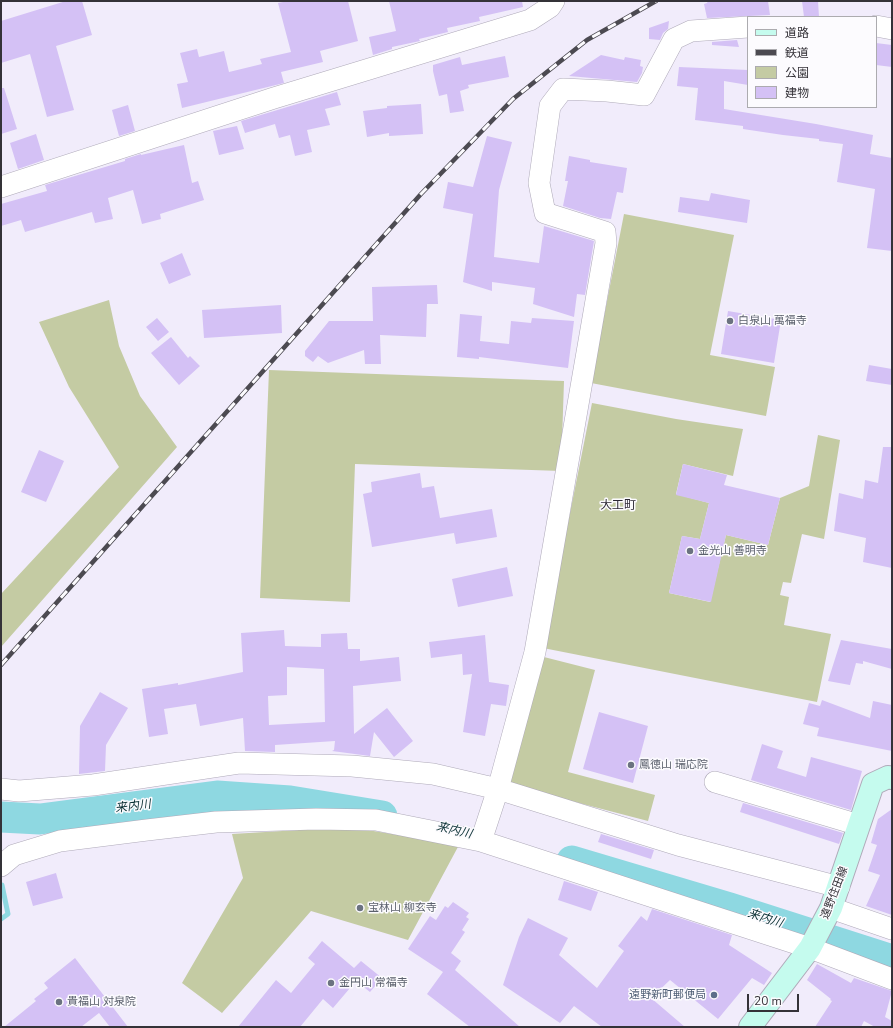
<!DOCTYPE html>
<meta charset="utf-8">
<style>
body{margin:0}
#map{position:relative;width:893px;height:1028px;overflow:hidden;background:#f1ecfb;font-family:"Nunito Sans","Noto Sans JP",sans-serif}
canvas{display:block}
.frame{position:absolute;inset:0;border:2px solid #343238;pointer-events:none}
.legend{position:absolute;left:747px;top:16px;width:130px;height:92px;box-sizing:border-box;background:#fcfbfe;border:1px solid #acabaf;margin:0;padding:5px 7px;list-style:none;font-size:12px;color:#343238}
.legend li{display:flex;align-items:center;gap:8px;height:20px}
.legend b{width:20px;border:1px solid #acabaf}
.scale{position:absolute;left:747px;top:994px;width:52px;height:18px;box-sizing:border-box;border:2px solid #343238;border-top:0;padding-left:5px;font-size:12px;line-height:14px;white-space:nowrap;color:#343238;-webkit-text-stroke:3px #fcfbfe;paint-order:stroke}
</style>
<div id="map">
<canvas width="893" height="1028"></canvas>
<div class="frame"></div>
<ul class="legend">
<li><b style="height:5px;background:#c5fbee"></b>道路</li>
<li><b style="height:5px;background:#4c4a51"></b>鉄道</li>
<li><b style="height:11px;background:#c4cba3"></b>公園</li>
<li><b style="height:11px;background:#d4c1f5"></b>建物</li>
</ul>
<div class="scale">20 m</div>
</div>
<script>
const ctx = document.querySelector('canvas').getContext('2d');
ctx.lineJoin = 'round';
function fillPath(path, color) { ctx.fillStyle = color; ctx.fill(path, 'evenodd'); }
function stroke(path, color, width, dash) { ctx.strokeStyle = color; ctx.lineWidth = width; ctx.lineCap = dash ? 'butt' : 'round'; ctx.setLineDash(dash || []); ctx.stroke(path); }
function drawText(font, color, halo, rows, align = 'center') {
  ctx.font = font + ' "Nunito Sans","Noto Sans JP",sans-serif'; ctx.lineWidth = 3; ctx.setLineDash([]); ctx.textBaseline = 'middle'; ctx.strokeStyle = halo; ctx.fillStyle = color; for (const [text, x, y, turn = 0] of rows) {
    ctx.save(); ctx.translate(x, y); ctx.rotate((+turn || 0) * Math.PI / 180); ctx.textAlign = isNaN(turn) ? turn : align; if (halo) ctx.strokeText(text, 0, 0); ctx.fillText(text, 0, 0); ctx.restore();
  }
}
fillPath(new Path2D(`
 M624 214 734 235 710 355 775 367 766 416 591 383Z
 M109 300 119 346 140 396 177 447 1 647V594L119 467 69 387 39 322Z
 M269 370 564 381 561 471 355 464 350 602 260 598Z
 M592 403 676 419 743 429 733 476 683 464 676 494 709 503 700 539 682 536 669 593 710 602 726 535 768 545 780 498 809 486 818 435 840 440 824 539 802 534 791 583 783 582 780 595 789 597 784 625 831 634 817 702 543 648Z
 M540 656 595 670 568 772 655 795 648 821 506 784Z
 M349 827 459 845 408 940 311 911 222 1013 182 983 243 878 232 834Z`), '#c4cba3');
stroke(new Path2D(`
 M1 919 8 914 2 885`), '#8ed8e1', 5);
stroke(new Path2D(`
 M1 817 40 819 217 796 290 801 382 816
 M572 861 730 908 892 960`), '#8ed8e1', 31);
fillPath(new Path2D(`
 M66 1H82L92 35 56 46 74 110 47 117 30 54 1 63V21Z
 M288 1H348L358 41 320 51 323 62 281 72 284 83 182 108 177 84 188 82 180 53 197 49 199 57 224 51 229 72 262 64 260 59 291 52 278 3Z
 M389 1H522L523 7 479 17 480 21 447 28 448 32 419 39 420 41 392 47V49L373 55 369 37 396 31Z
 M708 1H768L770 15 707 18 704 4 707 3Z
 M802 1H818L819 17H804Z
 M669 21 668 29 663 33 660 40 649 39V28Z
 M737 40 739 47 712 45V42Z
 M876 43 892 45V67L876 65Z
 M601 55 624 60 625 57 641 60 640 66 643 67 642 73 637 82 569 76Z
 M505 56 509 77 468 85 469 88 460 91 464 111 450 113 447 94 439 96 433 71V65L460 57 462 65Z
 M679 67 748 70V85L724 81V109L816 124 873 135 870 154 892 158V251L867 248 875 189 837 182 843 144 819 141V139L783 135 743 129V126L695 120 698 88 677 86Z
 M1 88H4L17 129 1 134Z
 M337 92 341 105 325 109 330 125 307 130 312 152 295 156 290 135 279 138 275 124 245 133 241 121Z
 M421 104 423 134 389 136V133L367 137 363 111 387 108V106Z
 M128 105 135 131 119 136 112 110Z
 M237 126 244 149 219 155 213 131Z
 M36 134 44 160 18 169 10 143Z
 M487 136 512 142 499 190 494 257 539 263 544 226 594 241 585 295 577 294 574 317 533 304 535 288 492 282V291L463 282 473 214 443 208 448 182 473 187Z
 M184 145 192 183 198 181 204 200 160 214 161 219 142 224 133 190 108 198 113 219 95 223 92 212 25 232 21 220 1 226V204L47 191 45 185 125 161V159L141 154V155Z
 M569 156 590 160V162L627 168 623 193 617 192 611 219 600 218 563 206 568 181H565Z
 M711 193 750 200 747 223 678 212 680 197 709 201Z
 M182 253 191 275 169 284 160 263Z
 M437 285 438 304H427L426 337 380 335 381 364H365L364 350 328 363 318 356 313 362 305 356V351L329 321H373L372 287Z
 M281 305 282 333 204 338 202 310Z
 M728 311 781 320 774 363 721 354Z
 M460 314 482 316 480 341 509 344 511 321 531 323 532 318 574 321 568 368 479 357V359L457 357Z
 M157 318 169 332 158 341 146 327Z
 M171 337 188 358 190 356 200 366 179 385 151 353Z
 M869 365 892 369V385L866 381Z
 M883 447H892V568L863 562 866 538 834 531 839 493 863 499 865 480 878 483Z
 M39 450 64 461 46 502 21 492Z
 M683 464 727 475 724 485 780 498 768 545 726 535 711 602 669 593 682 536 700 539 709 503 676 495Z
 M420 473 422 488 434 486 440 518 492 509 497 537 456 544 454 533 372 547 363 494 372 492 371 482Z
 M507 567 513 596 458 607 452 579Z
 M284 630 285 646 321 647V634L347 633 348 649H360V661L399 657 401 681 353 686 354 734 387 708 413 741 394 757 374 732 370 756 332 751 334 750 335 741 275 745V752L245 751 243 718 200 726 196 704 164 709 168 734 149 737 142 689 178 683V685L243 672 241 633ZM287 667 324 669 325 722 269 725 268 696 287 695Z
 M485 635 489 682 509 685 506 706 491 704 485 736 463 732 472 674 463 675 462 654 431 658 429 642Z
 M841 640 892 649V669L863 661V664L856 663 850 685 828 681Z
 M100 692 128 708 106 745 105 771 79 774 80 726Z
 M822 700 870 718 873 701 892 705V751L817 736 819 728 803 724 809 703 820 706Z
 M599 712 648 726 633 783 583 769Z
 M762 744 783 751 777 768 806 777 811 757 862 771 851 810 751 780Z
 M743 803 843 833 839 844 740 812Z
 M892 809V915L866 906 880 875 868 871 877 845 871 843 878 819Z
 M601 834 654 850 651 859 598 842Z
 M56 873 63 898 33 906 26 882Z
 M564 881 598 892 591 911 558 900Z
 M453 902 469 913 466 917 469 919 462 930 465 932 451 953 461 961 455 970 520 1027H470L427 994 443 972 408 949 430 916 436 920 445 906 448 908Z
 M652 909 732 935 729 945 772 973 764 985 752 978 718 1019 670 980 651 998 685 1027H602L574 1006 560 1023 503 985 519 937 528 918 568 938 559 955 597 988 624 951 618 946 641 916 647 921Z
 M322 941 354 968 361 961 382 978 370 992 356 981 333 1008 323 999 300 1027H238L276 980 291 993 315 964 308 958Z
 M75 958 128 1027H110L99 1013 81 1027H4L36 1001 34 999 48 988 44 983Z
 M817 964 851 983 854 978 892 991 885 1017 892 1021V1027H875L864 1021 861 1027H815L832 1001 830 1000 831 999 807 980Z`), '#d4c1f5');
const street = new Path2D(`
 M876 26 892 29
 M1 187 274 98 530 20 550 7 554 1
 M715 782 859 825
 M1 789 19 791 93 785 239 763 352 766 433 774 498 789 678 845 839 887
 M481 841 498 789 535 652 606 243 605 232 545 213 539 183 550 106 563 89 607 91 644 95 674 39 691 31 748 27
 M1 866 14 855 60 841 147 830 216 822 316 819 376 820 481 841 810 948 892 979
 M831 908 892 929`);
const secondary = new Path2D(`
 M750 1027 810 948 831 908 873 784 888 777 892 778`);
stroke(street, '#afaab9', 22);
stroke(secondary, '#afaab9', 24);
stroke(street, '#fff', 21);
stroke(secondary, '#c5fbee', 22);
const rail = new Path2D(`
 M1 665 421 194 513 99 587 40 656 1`);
stroke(rail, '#4c4a51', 4.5);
stroke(rail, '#fcfbfe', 3, [9]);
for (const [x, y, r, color] of [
 [730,321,4,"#6b7280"],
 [690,551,4,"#6b7280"],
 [631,765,4,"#6b7280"],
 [360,908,4,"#6b7280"],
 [331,983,4,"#6b7280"],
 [714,995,4,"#5c6f8a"],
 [59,1002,4,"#6b7280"]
]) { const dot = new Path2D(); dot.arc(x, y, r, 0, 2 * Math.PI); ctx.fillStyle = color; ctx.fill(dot); stroke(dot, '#fcfbfe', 1.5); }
drawText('11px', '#5b616d', '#fcfbfe', [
 ["白泉山 萬福寺",738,321],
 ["金光山 善明寺",698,551],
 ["鳳徳山 瑞応院",639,765],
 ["宝林山 柳玄寺",368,908],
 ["金円山 常福寺",339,983],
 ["貴福山 対泉院",67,1002]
], 'left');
drawText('11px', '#343238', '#fcfbfe', [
 ["遠野住田線",835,893,-69]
]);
drawText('11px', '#4e5e75', '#fcfbfe', [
 ["遠野新町郵便局",706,995]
], 'right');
drawText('12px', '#2d2934', '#fcfbfe', [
 ["大工町",618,506]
]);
drawText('italic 12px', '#0b3135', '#fcfbfe', [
 ["来内川",133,807,-7],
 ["来内川",454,831,13],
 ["来内川",765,919,18]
]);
</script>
